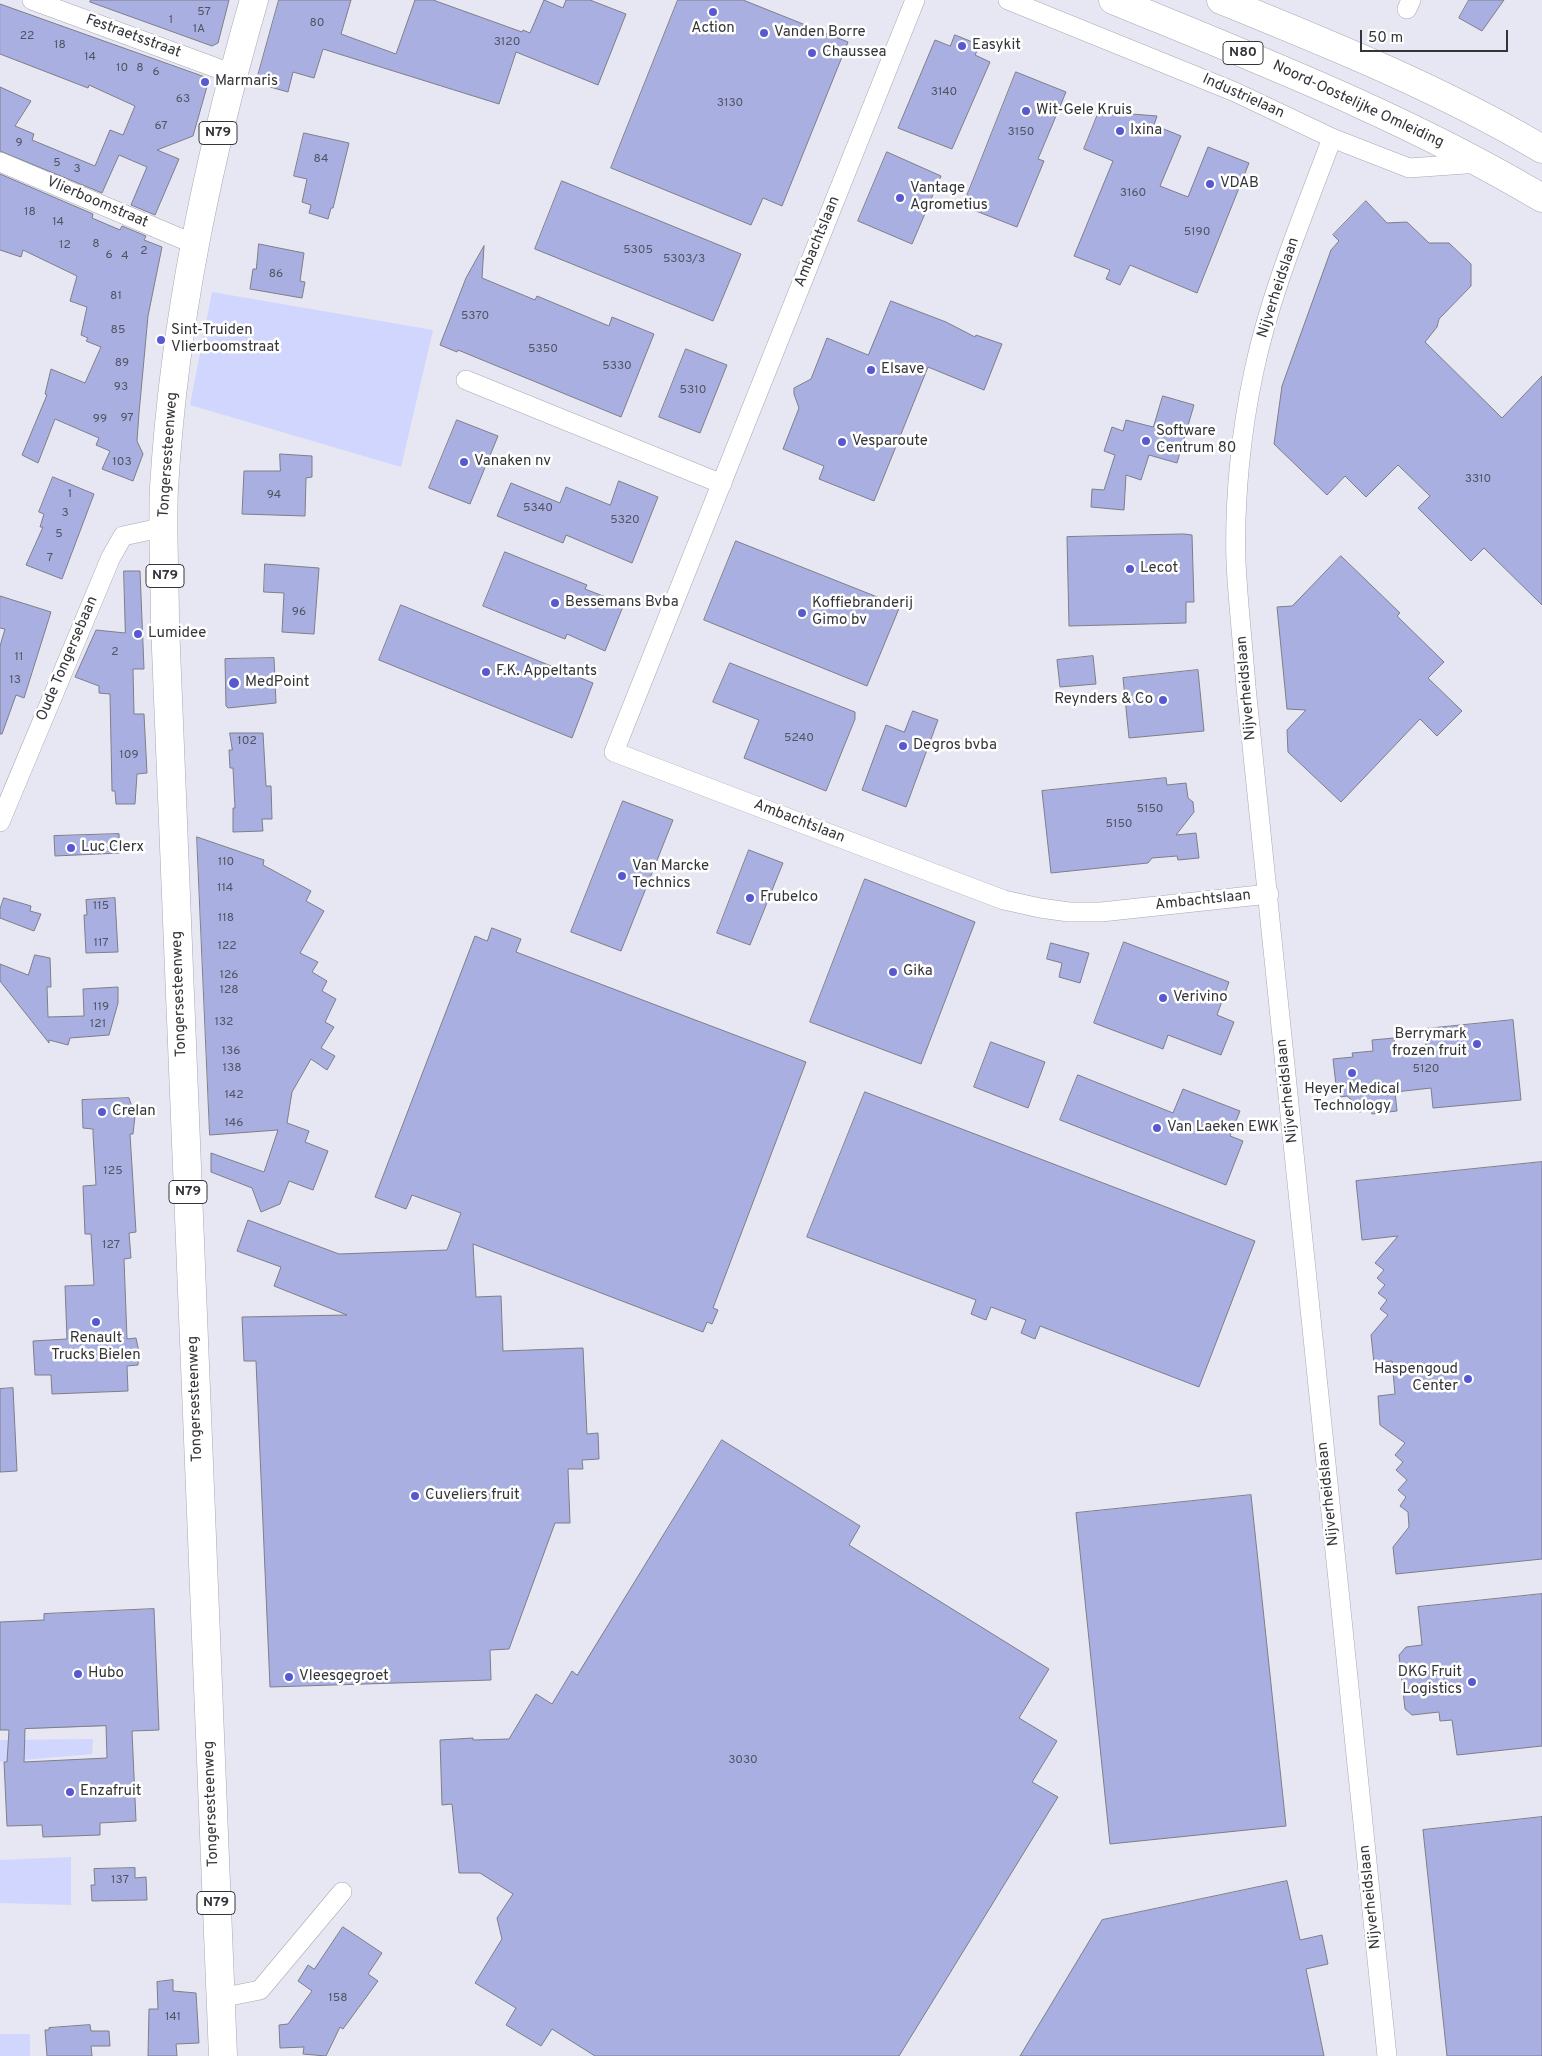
<!DOCTYPE html>
<style>
body{margin:0}
#map{position:relative;width:1542px;height:2056px;overflow:hidden;background:#e6e7f2;font-family:Overpass,sans-serif}
canvas{display:block}
.scale{position:absolute;left:1360px;top:30px;width:148px;height:22px;box-sizing:border-box;border:2px solid #343539;border-top:0;padding-left:6px;font-size:15px;line-height:18px;white-space:nowrap;color:#343539;-webkit-text-stroke:4px #fff;paint-order:stroke}
</style>
<div id="map">
<canvas width="1542" height="2056"></canvas>
<div class="scale">50 m</div>
</div>
<script>
const ctx = document.querySelector('canvas').getContext('2d');
ctx.lineJoin = 'round';
function fillPath(path, color) { ctx.fillStyle = color; ctx.fill(path, 'evenodd'); }
function stroke(path, color, width, dash) { ctx.strokeStyle = color; ctx.lineWidth = width; ctx.lineCap = dash ? 'butt' : 'round'; ctx.setLineDash(dash || []); ctx.stroke(path); }
function drawText(font, color, halo, rows, align = 'center') {
  ctx.font = font + ' Overpass,sans-serif'; ctx.lineWidth = 5; ctx.setLineDash([]); ctx.textBaseline = 'middle'; ctx.strokeStyle = halo; ctx.fillStyle = color; for (const [text, x, y, turn = 0] of rows) {
    ctx.save(); ctx.translate(x, y); ctx.rotate((+turn || 0) * Math.PI / 180); ctx.textAlign = isNaN(turn) ? turn : align; if (halo) ctx.strokeText(text, 0, 0); ctx.fillText(text, 0, 0); ctx.restore();
  }
}
fillPath(new Path2D(`
 M212 292 433 330 401 467 190 405Z
 M93 1739 92 1754 0 1762V1740Z
 M71 1857V1905L0 1903V1860Z
 M0 2034H30V2056H0Z`), '#d0d6fd');
const building = new Path2D(`
 M91 0H229L218 43 212 46 90 2Z
 M279 0H351L341 34 396 54 415 0H433L522 32 523 30 530 33 544 0 563 8 566 0H590L626 14 598 85 516 52 499 104 323 49 314 78 293 72 288 92 256 83Z
 M678 0H743L848 42 782 206 763 198 751 225 611 168Z
 M1469 0H1504L1482 31 1459 18Z
 M0 4 205 77 208 83 193 136 157 150 179 159 155 215 131 205 147 167 119 155 102 193 0 151V87L31 101 15 126 34 134 32 140 95 166 110 130 123 135 135 106 89 85 88 88 0 54Z
 M955 35 980 45 975 55 990 62 952 149 898 128 935 40 950 46Z
 M1016 72 1066 92 1038 159 1044 161 1017 227 963 206Z
 M1102 104 1132 114 1157 116 1154 125 1181 136 1160 186 1188 197 1208 147 1249 163 1197 293 1130 265 1120 285 1106 279 1110 270 1074 256 1113 161 1084 149Z
 M304 133 349 143 333 208H331L328 219 309 213 311 205 302 202 307 179 294 176Z
 M887 152 941 176 912 244 858 221Z
 M0 174 93 214 92 218 120 230 122 226 146 236 144 240 162 247 148 316 139 413 137 441 143 454 133 481 102 469 110 451 96 445 99 438 55 419 38 463 22 455 47 395 45 394 51 369 85 383 101 347 86 341 88 338 81 335 87 307 70 301 77 276 23 250 21 257 0 250Z
 M562 181 741 254 713 321 535 249Z
 M1366 201 1387 223 1407 222 1429 243H1449L1471 264V286L1439 319 1437 327 1425 342 1502 418 1542 376V605L1484 548 1471 561 1418 508 1430 496 1398 465 1366 497 1345 476 1327 495 1274 444 1282 386 1331 250 1339 241 1333 235Z
 M259 244 304 253 300 281 305 282 302 298 250 289 253 269H256Z
 M484 246 482 278 535 300 537 296 609 326 612 317 654 334 621 417 458 350 457 352 440 345 466 278Z
 M891 301 946 322 975 337 976 335 1002 344 984 390 928 367 874 501 819 479 824 466 783 449 799 408 794 394V388L811 379 827 338 868 355Z
 M686 349 727 365 700 433 659 417Z
 M1163 396 1194 405 1177 463 1149 455 1141 480 1126 475 1124 510 1091 507 1092 489 1104 490 1115 455 1104 451 1112 427 1123 431 1126 420 1153 427Z
 M457 420 498 436 470 504 429 488Z
 M280 454 312 456V477L306 478 305 516 242 514 244 471H280Z
 M53 477 94 494 62 579 26 565 43 527H40L44 514 39 512Z
 M619 481 658 497 632 563 566 535 563 543 497 516 511 483 560 503 566 487 610 505Z
 M1184 534 1192 535 1194 602H1186V623L1069 626 1067 537Z
 M736 541 900 606 867 686 704 620Z
 M505 552 587 585 585 589 624 604 605 651 567 634 565 639 483 606Z
 M1341 556 1400 613 1397 616 1444 662 1428 678 1462 711 1437 736 1420 719 1341 802 1288 752 1287 730 1306 710 1287 709 1277 607 1292 606Z
 M265 564 319 568 314 634 282 632 284 593 264 592Z
 M124 571H140L144 669H133L134 714H144L147 773 137 774 135 804H116L115 791H112L110 694 99 693V686L75 677 96 630 125 633Z
 M0 596 51 612 24 698 16 695 2 734H0V646L5 629 0 628Z
 M401 605 593 683 572 738 379 660Z
 M1093 656 1096 684 1060 687 1057 660Z
 M274 658 276 703 228 708 226 706 225 659Z
 M730 663 855 712V719L826 791 744 758 759 720 713 702Z
 M1198 670 1204 731 1129 738 1123 678Z
 M913 711 938 720 906 807 862 790 886 725 904 732Z
 M230 733H263L266 786H271L272 819H262L263 831 233 832V808H235L233 768H230L229 750H232Z
 M1166 778 1167 785 1186 783 1188 798 1193 802 1194 812 1176 835 1196 833 1199 858 1178 860 1177 856 1152 858 1148 863 1051 873 1042 791Z
 M623 801 673 820 621 951 571 932Z
 M119 834 120 853 55 856 54 836Z
 M197 837 264 860 263 865 311 891 306 901 324 911 300 953 318 962 312 972 327 981 322 991 336 999 325 1022 334 1027 321 1048 335 1056 327 1070 311 1059 292 1092 287 1123 309 1131 305 1142 328 1151 313 1190 289 1181 280 1204 261 1212 252 1188 211 1172V1153L264 1172 278 1130 210 1135Z
 M749 850 783 863 750 945 717 933Z
 M865 879 975 922 921 1064 810 1022Z
 M4 898 31 906 30 911 41 914 34 931 0 918V909Z
 M115 898 118 952 86 953 84 915H87L86 900Z
 M492 928 521 939 516 952 806 1062 713 1308 718 1310 712 1324 707 1322 703 1332 473 1244 476 1297 501 1296 503 1351 583 1348 587 1434 598 1433 599 1459 582 1460 583 1469H568L570 1523H555L509 1649 490 1650 491 1680 270 1687 256 1361H244L242 1317 347 1315 274 1286 281 1267 237 1251 248 1220 339 1254 447 1250 461 1213 412 1195 406 1209 375 1197 475 936 487 941Z
 M1124 942 1229 982 1217 1015 1234 1022 1221 1055 1168 1035 1163 1049 1094 1023Z
 M1051 943 1089 953 1080 983 1059 977 1062 963 1047 959Z
 M35 955 50 958 51 987H47L48 1017 84 1016 83 989 118 987V1003L109 1035 70 1038 68 1045 49 1040V1043L0 981V964L28 975Z
 M1513 1020 1521 1100 1433 1108 1431 1088 1395 1092 1397 1111 1372 1114 1371 1110 1359 1112 1358 1106 1347 1096 1340 1097 1339 1084 1336 1085 1333 1059 1353 1057 1352 1053 1373 1051 1372 1040 1394 1038 1395 1049 1426 1047 1425 1029Z
 M991 1042 1045 1062 1028 1108 974 1087Z
 M1078 1075 1173 1113 1183 1089 1240 1111 1230 1136 1243 1141 1226 1185 1060 1120Z
 M865 1092 1255 1241 1199 1387 1040 1326 1035 1339 1021 1333 1026 1320 991 1307 986 1320 971 1314 976 1300 807 1237Z
 M129 1098 135 1116 133 1134H130L136 1232 129 1233 131 1258 124 1259 127 1339 136 1338 139 1352 138 1365 127 1366 128 1391 52 1394 51 1375H35L33 1341 67 1339 65 1286 94 1285 91 1234H85L83 1186 96 1185 93 1134V1129L83 1128 82 1100Z
 M1542 1162V1559L1396 1574 1393 1547 1409 1527 1408 1512 1400 1506 1406 1497 1398 1490 1407 1480 1396 1470 1403 1462 1395 1455 1405 1443 1380 1425 1378 1396 1395 1394 1392 1361 1374 1363 1371 1335 1388 1315 1380 1309 1387 1300 1378 1293 1385 1285 1377 1278 1384 1270 1375 1263 1398 1236 1362 1240 1356 1181Z
 M13 1388 17 1471 0 1472V1389Z
 M722 1440 860 1526 849 1545 1049 1669 1019 1718 1057 1741 1032 1782 1058 1797 899 2056H595L552 2029 541 2046 506 2025 516 2008 475 1983 502 1939 497 1918 513 1894 480 1873H459L452 1804 442 1805 440 1740 473 1738V1740L509 1739 536 1694 552 1704 572 1671 577 1675Z
 M1251 1495 1286 1826 1110 1844 1076 1513Z
 M1542 1594V1746L1457 1755 1452 1720 1440 1721 1439 1712 1412 1715 1405 1709 1399 1655 1406 1647 1422 1645 1418 1607Z
 M154 1609 159 1730 132 1731 136 1821 100 1823V1835L43 1837 42 1825 7 1826 4 1762H7L9 1730H0V1622L44 1620V1614ZM106 1726 107 1758 24 1762 25 1729Z
 M1542 1817V2056H1447L1423 1830Z
 M135 1868V1878L146 1877 147 1900 92 1901 91 1885H95L94 1869Z
 M1287 1881 1300 1940 1322 1935 1328 1964 1306 1969 1324 2056H1020L1102 1920Z
 M343 1927 382 1953 368 1974 378 1981 343 2029 340 2027 326 2056 303 2054 304 2047 280 2048 279 2025 288 2024 312 1991 298 1981 308 1965 314 1969Z
 M173 1980V1991L196 1993 199 2043 176 2044 177 2056H148L149 2009H158L157 1982Z
 M90 2025 91 2031H109L110 2046H91L92 2056H47L45 2030H49V2028Z`);
fillPath(building, '#a9b0e1');
stroke(building, '#7d7e88', 1);
const street = new Path2D(`
 M32 0 233 74
 M915 0 614 752 967 886 1004 900 1040 908 1069 912H1101L1269 894
 M1008 0 1235 92 1332 138 1409 168 1480 163
 M1407 9 1411 0
 M1332 138C1304 214 1271 290 1254 371 1241 430 1234 502 1236 562 1238 604 1243 645 1246 687L1387 2056
 M0 162 194 244
 M466 380 722 484
 M0 822 111 557 123 536 165 527
 M220 1998 260 1990 342 1892`);
const primary = new Path2D(`
 M1113 0C1259 60 1406 117 1542 198
 M1221 0C1329 44 1441 89 1542 149
 M223 2056 165 624C165 579 162 532 164 488 174 321 208 160 254 0`);
stroke(street, '#a6a8b2', 20);
stroke(primary, '#a6a8b2', 29);
stroke(street, '#fff', 19);
stroke(primary, '#fff', 28);
for (const [x, y, r, color] of [
 [713,12,5,"#5858d0"],
 [764,33,5,"#5858d0"],
 [962,46,5,"#5858d0"],
 [812,53,5,"#5858d0"],
 [205,82,5,"#5858d0"],
 [1026,111,5,"#5858d0"],
 [1120,131,5,"#5858d0"],
 [1210,184,5,"#5858d0"],
 [900,198,5,"#5858d0"],
 [161,340,5,"#5858d0"],
 [871,370,5,"#5858d0"],
 [1146,441,5,"#5858d0"],
 [842,442,5,"#5858d0"],
 [464,462,5,"#5858d0"],
 [1130,569,5,"#5858d0"],
 [555,603,5,"#5858d0"],
 [802,613,5,"#5858d0"],
 [138,634,5,"#5858d0"],
 [486,672,5,"#5858d0"],
 [234,683,6,"#5858d0"],
 [1163,700,5,"#5858d0"],
 [903,746,5,"#5858d0"],
 [71,848,5,"#5858d0"],
 [622,876,5,"#5858d0"],
 [750,898,5,"#5858d0"],
 [893,972,5,"#5858d0"],
 [1163,998,5,"#5858d0"],
 [1477,1044,5,"#5858d0"],
 [1352,1073,5,"#5858d0"],
 [102,1112,5,"#5858d0"],
 [1157,1128,5,"#5858d0"],
 [96,1322,5,"#5858d0"],
 [1468,1379,5,"#5858d0"],
 [415,1496,5,"#5858d0"],
 [78,1674,5,"#5858d0"],
 [289,1677,5,"#5858d0"],
 [1472,1682,5,"#5858d0"],
 [70,1792,5,"#5858d0"]
]) { const dot = new Path2D(); dot.arc(x, y, r, 0, 2 * Math.PI); ctx.fillStyle = color; ctx.fill(dot); stroke(dot, '#fff', 2); }
drawText('12px', '#515463', null, [
 ["57",204,13],
 ["1",171,21],
 ["80",317,24],
 ["1A",199,30],
 ["22",27,37],
 ["3120",507,43],
 ["18",60,46],
 ["14",90,58],
 ["10",122,69],
 ["8",140,69],
 ["6",156,73],
 ["3140",944,93],
 ["63",183,100],
 ["3130",730,104],
 ["67",161,127],
 ["3150",1021,133],
 ["9",19,144],
 ["84",321,160],
 ["5",57,164],
 ["3",77,170],
 ["3160",1133,194],
 ["18",30,213],
 ["14",58,223],
 ["5190",1197,233],
 ["8",96,245],
 ["12",65,246],
 ["5305",638,251],
 ["2",144,252],
 ["6",109,256],
 ["4",125,257],
 ["5303/3",684,260],
 ["86",276,275],
 ["81",116,297],
 ["5370",475,317],
 ["85",118,331],
 ["5350",543,350],
 ["89",122,364],
 ["5330",617,367],
 ["93",121,388],
 ["5310",693,391],
 ["97",127,419],
 ["99",100,420],
 ["103",122,463],
 ["3310",1478,480],
 ["1",70,495],
 ["94",274,496],
 ["5340",538,509],
 ["3",65,514],
 ["5320",625,521],
 ["5",59,535],
 ["7",50,559],
 ["96",299,613],
 ["2",115,653],
 ["11",19,658],
 ["13",15,681],
 ["5240",799,739],
 ["102",247,742],
 ["109",129,756],
 ["5150",1150,810],
 ["5150",1119,825],
 ["110",226,863],
 ["114",225,889],
 ["115",101,907],
 ["118",226,919],
 ["117",101,944],
 ["122",227,947],
 ["126",229,976],
 ["128",229,991],
 ["119",101,1008],
 ["132",224,1023],
 ["121",98,1025],
 ["136",231,1052],
 ["138",232,1069],
 ["5120",1426,1070],
 ["142",234,1096],
 ["146",234,1124],
 ["125",113,1172],
 ["127",111,1246],
 ["3030",743,1761],
 ["137",120,1881],
 ["158",338,1999],
 ["141",173,2018]
]);
for (const [x, y, w] of [
 [1243,53,40],
 [218,133,38],
 [165,576,38],
 [188,1192,38],
 [216,1903,38]
]) { const box = new Path2D(); box.roundRect(x - w / 2, y - 11.5, w, 23, 4); ctx.fillStyle = '#fff'; ctx.fill(box); stroke(box, '#343539', 1); }
drawText('bold 14px', '#343539', null, [
 ["N80",1243,53],
 ["N79",218,133],
 ["N79",165,576],
 ["N79",188,1192],
 ["N79",216,1903]
]);
drawText('15px', '#343539', '#fff', [
 ["Action",713,29,"center"],
 ["Vanden Borre",774,33],
 ["Easykit",972,46],
 ["Chaussea",822,53],
 ["Marmaris",215,82],
 ["Wit-Gele Kruis",1036,111],
 ["Ixina",1130,131],
 ["VDAB",1220,184],
 ["Vantage",910,189],
 ["Agrometius",910,206],
 ["Sint-Truiden",171,331],
 ["Vlierboomstraat",171,348],
 ["Elsave",881,370],
 ["Software",1156,432],
 ["Centrum 80",1156,449],
 ["Vesparoute",852,442],
 ["Vanaken nv",474,462],
 ["Lecot",1140,569],
 ["Bessemans Bvba",565,603],
 ["Koffiebranderij",812,604],
 ["Gimo bv",812,621],
 ["Lumidee",148,634],
 ["F.K. Appeltants",496,672],
 ["MedPoint",245,683],
 ["Reynders & Co",1153,700,"right"],
 ["Degros bvba",913,746],
 ["Luc Clerx",81,848],
 ["Van Marcke",632,867],
 ["Technics",632,884],
 ["Frubelco",760,898],
 ["Gika",903,972],
 ["Verivino",1173,998],
 ["Berrymark",1467,1035,"right"],
 ["frozen fruit",1467,1052,"right"],
 ["Heyer Medical",1352,1090,"center"],
 ["Technology",1352,1107,"center"],
 ["Crelan",112,1112],
 ["Van Laeken EWK",1167,1128],
 ["Renault",96,1339,"center"],
 ["Trucks Bielen",96,1356,"center"],
 ["Haspengoud",1458,1370,"right"],
 ["Center",1458,1387,"right"],
 ["Cuveliers fruit",425,1496],
 ["DKG Fruit",1462,1673,"right"],
 ["Logistics",1462,1690,"right"],
 ["Hubo",88,1674],
 ["Vleesgegroet",299,1677],
 ["Enzafruit",80,1792]
], 'left');
drawText('15px', '#343539', '#fff', [
 ["Festraetsstraat",133,37,20],
 ["Industrielaan",1243,97,24],
 ["Noord-Oostelijke Omleiding",1358,105,25],
 ["Vlierboomstraat",97,203,23],
 ["Ambachtslaan",818,242,-68],
 ["Nijverheidslaan",1279,288,-72],
 ["Tongersesteenweg",169,455,-86],
 ["Oude Tongersebaan",68,659,-67],
 ["Nijverheidslaan",1247,688,-95],
 ["Ambachtslaan",799,822,21],
 ["Ambachtslaan",1203,901,-6],
 ["Tongersesteenweg",180,994,-92],
 ["Nijverheidslaan",1288,1091,-96],
 ["Tongersesteenweg",196,1399,-92],
 ["Nijverheidslaan",1329,1494,-96],
 ["Tongersesteenweg",212,1804,-92],
 ["Nijverheidslaan",1371,1897,-96]
]);
</script>
